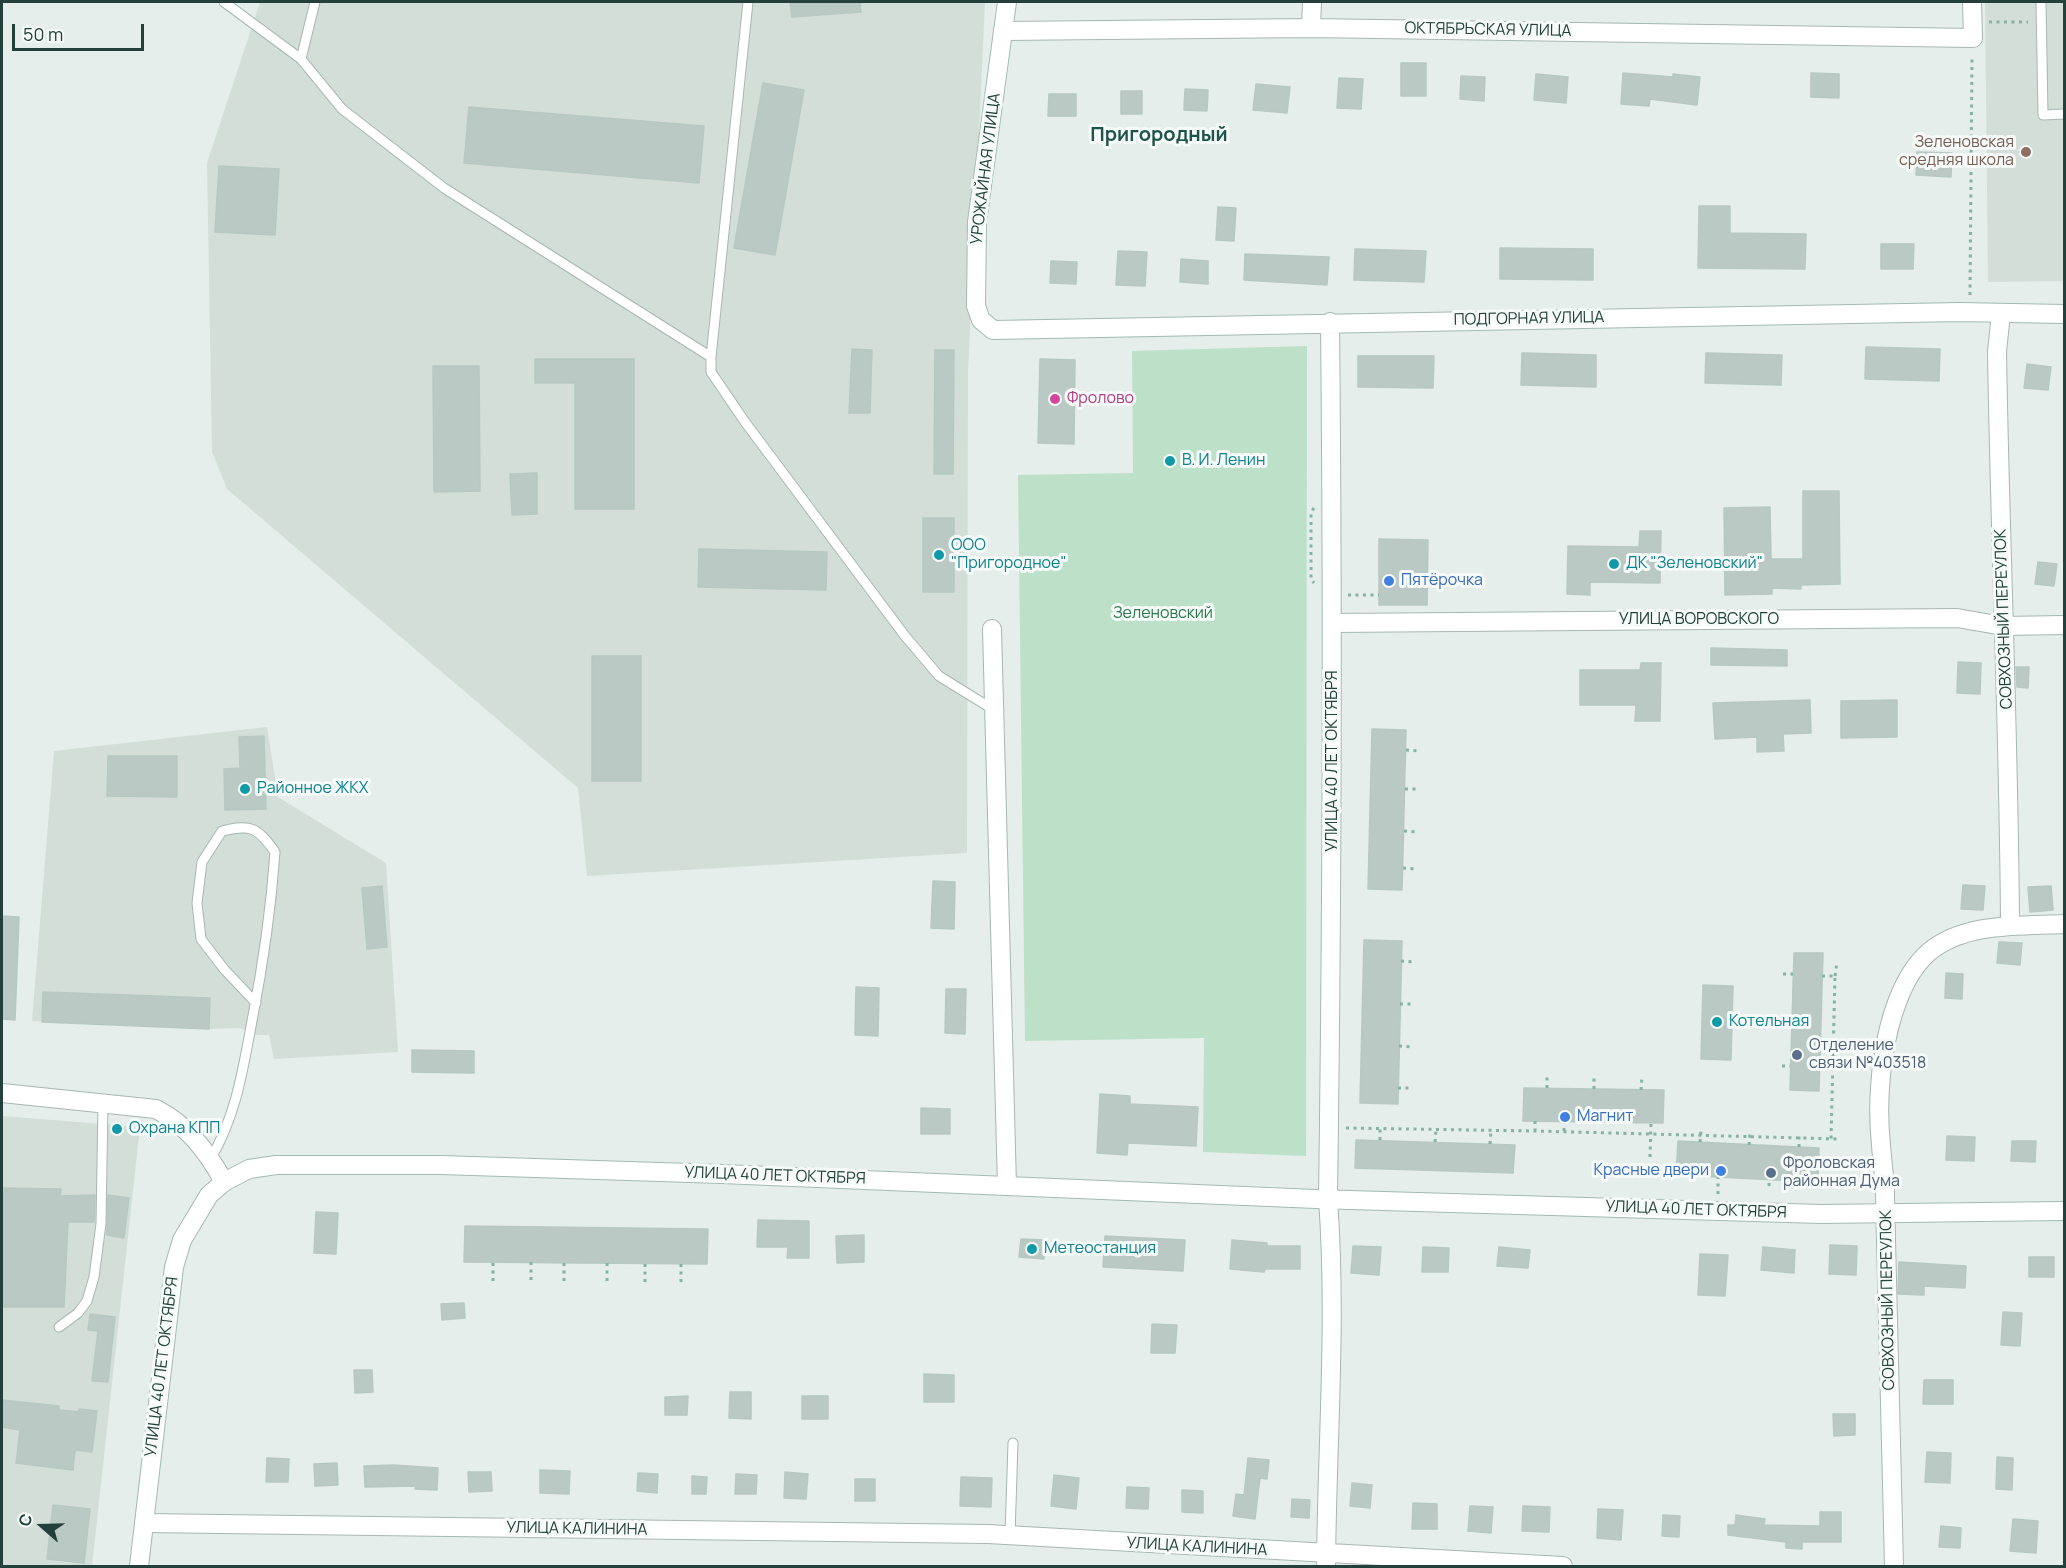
<!DOCTYPE html>
<meta charset="utf-8">
<style>
body{margin:0}
#map{position:relative;width:2066px;height:1568px;overflow:hidden;background:#e5eeea;font-family:Manrope,sans-serif}
canvas{display:block}
.frame{position:absolute;inset:0;border:3px solid #23413a;pointer-events:none}
.north{position:absolute;left:12px;top:1496px;width:60px;height:60px;-webkit-text-stroke:4px #f6faf8;paint-order:stroke;rotate:290deg;font-size:16px;font-weight:700;line-height:24px;text-align:center;color:#23413a}
.north::after{content:'';display:block;margin:auto;width:21px;height:27px;background:#23413a;clip-path:polygon(50% 0,100% 100%,50% 72%,0 100%)}
.scale{position:absolute;left:12px;top:24px;width:132px;height:27px;box-sizing:border-box;border:3px solid #23413a;border-top:0;padding-left:8px;font-size:18px;line-height:21px;white-space:nowrap;color:#23413a;-webkit-text-stroke:4px #f6faf8;paint-order:stroke}
</style>
<div id="map">
<canvas width="2066" height="1568"></canvas>
<div class="frame"></div>
<div class="north">С</div>
<div class="scale">50 m</div>
</div>
<script>
const ctx = document.querySelector('canvas').getContext('2d');
ctx.lineJoin = 'round';
function fillPath(path, color) { ctx.fillStyle = color; ctx.fill(path, 'evenodd'); }
function stroke(path, color, width, dash) { ctx.strokeStyle = color; ctx.lineWidth = width; ctx.lineCap = dash ? 'butt' : 'round'; ctx.setLineDash(dash || []); ctx.stroke(path); }
function drawText(font, color, halo, rows, align = 'center') {
  ctx.font = font + ' Manrope,sans-serif'; ctx.lineWidth = 6; ctx.setLineDash([]); ctx.textBaseline = 'middle'; ctx.strokeStyle = halo; ctx.fillStyle = color; for (const [text, x, y, turn = 0] of rows) {
    ctx.save(); ctx.translate(x, y); ctx.rotate((+turn || 0) * Math.PI / 180); ctx.textAlign = isNaN(turn) ? turn : align; if (halo) ctx.strokeText(text, 0, 0); ctx.fillText(text, 0, 0); ctx.restore();
  }
}
fillPath(new Path2D(`
 M260 2H985L968 373 967 853 587 876 578 788 227 489 212 452 207 163Z
 M1985 2H2064V281L1988 282Z
 M267 727 278 797 386 863 398 1052 274 1059 269 1035H257L240 1028 209 1029 32 1021 54 751Z
 M2 1116 140 1127 92 1566H2Z`), '#d3ded9');
fillPath(new Path2D(`
 M1307 346 1306 1156 1203 1152 1204 1038 1025 1041 1018 475 1133 473 1132 351Z`), '#bde0c8');
const building = new Path2D(`
 M790 2H860L861 12 792 17Z
 M1401 63H1426V96H1401Z
 M1623 73 1673 77V74L1700 77 1697 105 1650 99 1649 106 1621 104Z
 M1811 73 1839 74V98L1811 97Z
 M1536 74 1568 77 1566 103 1534 100Z
 M1461 76 1485 77 1484 101 1460 99Z
 M1339 78 1363 79 1361 109 1337 108Z
 M763 83 804 90 775 255 734 248Z
 M1256 84 1290 87 1287 113 1253 110Z
 M1185 89 1208 90 1207 111 1184 110Z
 M1121 91H1142V114H1121Z
 M1049 94H1076V116H1048Z
 M469 107 704 126 699 183 464 163Z
 M1917 152 1952 153 1951 177 1916 175Z
 M219 166 279 169 275 235 215 232Z
 M1699 206H1730V233L1806 234 1805 269 1698 268Z
 M1218 207 1236 208 1234 241 1216 240Z
 M1881 244H1914L1913 269H1881Z
 M1500 248 1593 249V280L1500 279Z
 M1355 249 1426 251 1424 282 1354 280Z
 M1118 251 1147 252 1145 286 1116 285Z
 M1245 254 1329 257 1327 285 1244 280Z
 M1181 259 1208 261V284L1180 282Z
 M1051 261 1077 262 1076 284 1050 283Z
 M1866 347 1940 349 1939 381 1865 379Z
 M852 349 872 350 870 413H849Z
 M935 350H954L953 474H934Z
 M1522 353 1596 355V387L1521 385Z
 M1706 353 1782 355 1781 385 1705 383Z
 M1358 356H1434L1433 388 1358 387Z
 M535 359H634V509H575V383H535Z
 M1040 359 1075 360 1074 444 1038 443Z
 M2027 364 2051 367 2048 390 2024 388Z
 M433 366H479L480 491 434 492Z
 M537 473V514L512 515 510 474Z
 M1803 491H1839L1840 584 1801 585V589L1772 588V594L1725 595 1724 508 1770 507 1771 559H1803Z
 M923 518H954V592H923Z
 M1640 531H1661L1660 583 1590 582V595L1567 594 1568 546 1639 547Z
 M1379 539 1428 540 1427 605H1379Z
 M699 549 827 552 826 590 698 587Z
 M2038 562 2057 564 2054 586 2035 584Z
 M1711 648 1787 650V666L1711 665Z
 M592 656H641V781H592Z
 M1958 662 1981 663 1980 694 1957 693Z
 M1641 663H1661L1660 721H1635L1636 705H1580V670H1640Z
 M2016 667H2029L2028 688 2017 687Z
 M1810 700 1811 733 1783 734 1784 751 1757 752V737L1715 739 1713 703Z
 M1897 700V737L1841 738V701Z
 M1372 729 1406 730 1402 890 1368 889Z
 M264 736 266 809 225 810 224 769 240 768 239 737Z
 M108 756H177V797L107 796Z
 M933 881 955 882 954 929 931 928Z
 M1963 885 1985 886 1983 910 1961 909Z
 M382 886 387 947 367 949 362 888Z
 M2051 886 2053 910 2030 912 2028 887Z
 M2 916 19 917 15 1020 2 1019Z
 M1364 940 1402 941 1398 1104 1360 1103Z
 M1999 942 2022 943 2020 965 1997 963Z
 M1794 953H1823L1819 1091 1790 1090Z
 M1946 973 1963 974 1962 999 1945 998Z
 M1703 985 1733 986 1731 1060 1701 1059Z
 M856 987 879 988 878 1036 855 1035Z
 M946 989H966L965 1034 945 1033Z
 M43 992 210 998 209 1029 42 1022Z
 M412 1050 474 1051V1073L412 1072Z
 M1524 1088 1664 1090 1663 1123 1523 1121Z
 M1100 1094 1130 1096V1104L1198 1107 1196 1146 1128 1143 1127 1155 1097 1153Z
 M921 1108 950 1109V1134H921Z
 M1947 1136 1975 1137 1974 1161 1946 1160Z
 M1356 1140 1515 1145 1513 1173 1355 1168Z
 M1678 1141 1819 1148 1818 1182 1676 1175Z
 M2012 1141H2036L2035 1162 2011 1161Z
 M2 1188 61 1189 60 1196 95 1195 94 1222H68L64 1307H2Z
 M108 1195 129 1198 124 1238 107 1235Z
 M316 1212 338 1213 336 1254 314 1253Z
 M758 1220 809 1221V1258H787L788 1247H757Z
 M465 1226 708 1229 707 1264 464 1262Z
 M864 1235V1262L837 1263 836 1236Z
 M1105 1236 1185 1240 1183 1271 1103 1267Z
 M1021 1239 1045 1240 1044 1259 1019 1257Z
 M1232 1240 1267 1243V1246H1300V1269H1265L1264 1272 1230 1269Z
 M1830 1245 1857 1246 1856 1275 1829 1274Z
 M1353 1246 1381 1247 1379 1275 1351 1273Z
 M1423 1247 1449 1248 1448 1272H1422Z
 M1499 1247 1530 1250 1528 1268 1497 1266Z
 M1763 1247 1795 1250 1794 1273 1761 1270Z
 M1700 1254 1728 1255 1725 1296 1698 1295Z
 M2029 1257H2054V1277H2029Z
 M1899 1262 1966 1266 1965 1288 1924 1286V1295L1898 1294Z
 M464 1303 465 1318 442 1320 441 1304Z
 M2003 1312 2022 1313 2020 1346 2001 1345Z
 M90 1314 115 1317 108 1382 92 1381 98 1331 88 1330Z
 M1152 1324 1177 1325 1175 1353H1151Z
 M354 1370H372L373 1392 355 1393Z
 M924 1374 954 1375V1402H924Z
 M1924 1380H1953V1404H1923Z
 M730 1392H751V1419L729 1418Z
 M688 1396 687 1415H665V1397Z
 M802 1396H828V1419H802Z
 M2 1400 59 1406V1410L79 1412V1409L97 1411 92 1452 75 1450 73 1470 16 1463 20 1430 2 1427Z
 M1833 1414H1855V1435L1834 1436Z
 M1927 1452 1951 1453 1950 1483 1925 1482Z
 M1997 1457 2013 1458 2012 1490 1996 1489Z
 M267 1458 289 1459 288 1482H266Z
 M1248 1458 1269 1460 1267 1479 1260 1478 1255 1519 1233 1516 1236 1494 1244 1495Z
 M337 1463 338 1485 315 1486 314 1464Z
 M393 1465 438 1468 437 1490 415 1489 416 1486 365 1487 364 1466Z
 M540 1470 570 1471 569 1494 540 1493Z
 M468 1472H491L492 1491 469 1492Z
 M785 1472 808 1474 806 1499 784 1498Z
 M638 1473 658 1474 657 1493 637 1491Z
 M736 1474 757 1475 756 1494H735Z
 M1054 1475 1079 1478 1076 1509 1051 1506Z
 M692 1476 707 1477 706 1494H692Z
 M961 1477 992 1478 991 1507 960 1506Z
 M855 1479H875V1501H855Z
 M1352 1483 1372 1485 1370 1508 1350 1506Z
 M1127 1487 1149 1488 1148 1509 1126 1508Z
 M1182 1490 1203 1491V1513L1182 1512Z
 M1292 1499 1310 1500 1309 1518 1291 1517Z
 M1413 1503 1437 1504V1529H1412Z
 M53 1505 90 1509 84 1563 47 1559Z
 M1470 1506 1493 1507 1491 1533 1468 1531Z
 M1523 1506 1550 1507 1549 1532 1522 1531Z
 M1598 1509 1623 1510 1621 1540 1597 1538Z
 M1820 1512H1841V1542H1802V1549L1786 1548V1542L1728 1535V1525H1735L1736 1515 1765 1519 1764 1525 1820 1526Z
 M1663 1515 1680 1516 1679 1537 1662 1536Z
 M2013 1519 2038 1521 2036 1553 2010 1551Z
 M1941 1526 1961 1528 1960 1548 1939 1547Z`);
fillPath(building, '#bac9c4');
stroke(building, '#b7c8c2', 1.5);
const lane = new Path2D(`
 M224 2 301 59 342 109 444 188 711 357V372L745 422 905 636 939 676 994 710
 M2041 2 2043 115 2064 114
 M301 59 315 2
 M711 357 748 2
 M211 1158C236 1116 243 1069 252 1021 263 965 271 909 275 852 257 827 251 824 222 831L202 862 197 903 201 939 224 969 256 1003
 M59 1327 78 1313 87 1301 94 1277 101 1224 103 1103
 M1010 1535 1013 1443`);
const street = new Path2D(`
 M1311 28 1312 2
 M1003 31 1311 28 1973 38 1972 2
 M2001 313 1997 352C2000 543 2009 735 2010 926
 M1333 623 1957 618 2003 626 2064 625
 M992 629 1007 1186
 M2 1093 156 1109C187 1125 207 1151 224 1182
 M144 1523 988 1534 1563 1566
 M1326 1565C1327 1443 1337 1321 1328 1199
 M1894 1566C1891 1443 1887 1319 1885 1195 1885 1178 1882 1161 1881 1145 1878 1117 1879 1087 1883 1059 1888 1024 1901 976 1929 952 1965 922 2021 926 2064 924`);
const secondary = new Path2D(`
 M1007 2 977 222 976 306 981 320 993 330 1960 312 2064 314
 M1328 1199C1332 907 1333 615 1330 322
 M139 1566 174 1267 182 1240 209 1195 224 1182 249 1169 276 1165H441L722 1174 1316 1199 1821 1214 2064 1211`);
stroke(lane, '#a7b7b2', 11);
stroke(street, '#a7b7b2', 20);
stroke(secondary, '#a3bab3', 20);
stroke(new Path2D(`
 M1989 22H2028
 M1970 295 1972 56
 M1314 508 1311 512V579L1314 583
 M1348 595H1379
 M1406 750 1421 751
 M1405 789H1420
 M1404 831 1419 832
 M1403 868 1418 869
 M1401 961 1416 962
 M1783 974H1793
 M1822 976H1835L1831 1139
 M1835 976 1837 962
 M1400 1004H1415
 M1783 1022H1792
 M1399 1046 1414 1047
 M1782 1066H1790
 M1398 1088H1413
 M1547 1088V1075
 M1594 1089V1076
 M1641 1090 1642 1076
 M1535 1121V1131
 M1346 1128 1535 1131 1840 1139
 M1564 1131V1122
 M1380 1140V1129
 M1435 1142 1436 1129
 M1700 1142 1701 1131
 M1490 1144 1491 1130
 M1749 1145 1750 1132
 M1799 1147V1133
 M1650 1157 1651 1123
 M1769 1186V1180
 M1718 1194V1177
 M531 1262V1281
 M564 1263V1281
 M607 1263V1282
 M493 1281V1262
 M645 1282V1264
 M681 1282V1264`), '#84b3a6', 3, [3, 4.5]);
stroke(lane, '#fff', 9);
stroke(street, '#fff', 18);
stroke(secondary, '#fff', 18);
for (const [x, y, r, color] of [
 [2026,152,6,"#8d6e63"],
 [1055,399,6,"#d1479c"],
 [1170,461,6,"#0f9aa8"],
 [939,555,6,"#0f9aa8"],
 [1614,564,6,"#0f9aa8"],
 [1389,581,6,"#3f7fe0"],
 [245,789,6,"#0f9aa8"],
 [1717,1022,6,"#0f9aa8"],
 [1797,1055,6,"#5c6f8a"],
 [1565,1117,6,"#3f7fe0"],
 [117,1129,6,"#0f9aa8"],
 [1721,1171,6,"#3f7fe0"],
 [1771,1173,6,"#5c6f8a"],
 [1032,1249,6,"#0f9aa8"]
]) { const dot = new Path2D(); dot.arc(x, y, r, 0, 2 * Math.PI); ctx.fillStyle = color; ctx.fill(dot); stroke(dot, '#f6faf8', 2); }
drawText('16px', '#23413a', '#f6faf8', [
 ["ОКТЯБРЬСКАЯ УЛИЦА",1488,30,1],
 ["УРОЖАЙНАЯ УЛИЦА",986,169,-83],
 ["ПОДГОРНАЯ УЛИЦА",1529,319,-1],
 ["СОВХОЗНЫЙ ПЕРЕУЛОК",2004,619,-92],
 ["УЛИЦА ВОРОВСКОГО",1699,620],
 ["УЛИЦА 40 ЛЕТ ОКТЯБРЯ",1333,761,-90],
 ["УЛИЦА 40 ЛЕТ ОКТЯБРЯ",775,1176,2],
 ["УЛИЦА 40 ЛЕТ ОКТЯБРЯ",1696,1210,2],
 ["СОВХОЗНЫЙ ПЕРЕУЛОК",1888,1300,-91],
 ["УЛИЦА 40 ЛЕТ ОКТЯБРЯ",162,1367,-83],
 ["УЛИЦА КАЛИНИНА",577,1529,1],
 ["УЛИЦА КАЛИНИНА",1197,1547,3]
]);
drawText('16px', '#785e54', '#f6faf8', [
 ["Зеленовская",2014,143],
 ["средняя школа",2014,161]
], 'right');
drawText('16px', '#b23c85', '#f6faf8', [
 ["Фролово",1067,399]
], 'left');
drawText('16px', '#0d838f', '#f6faf8', [
 ["В. И. Ленин",1182,461],
 ["ООО",951,546],
 ["\"Пригородное\"",951,564],
 ["ДК \"Зеленовский\"",1626,564],
 ["Районное ЖКХ",257,789],
 ["Котельная",1729,1022],
 ["Охрана КПП",129,1129],
 ["Метеостанция",1044,1249]
], 'left');
drawText('16px', '#366cbe', '#f6faf8', [
 ["Пятёрочка",1401,581],
 ["Магнит",1577,1117],
 ["Красные двери",1709,1171,"right"]
], 'left');
drawText('16px', '#2c794c', '#f6faf8', [
 ["Зеленовский",1163,614]
]);
drawText('16px', '#4e5e75', '#f6faf8', [
 ["Отделение",1809,1046],
 ["связи №403518",1809,1064],
 ["Фроловская",1783,1164],
 ["районная Дума",1783,1182]
], 'left');
drawText('bold 20px', '#1e5449', '#f6faf8', [
 ["Пригородный",1159,135]
]);
</script>
